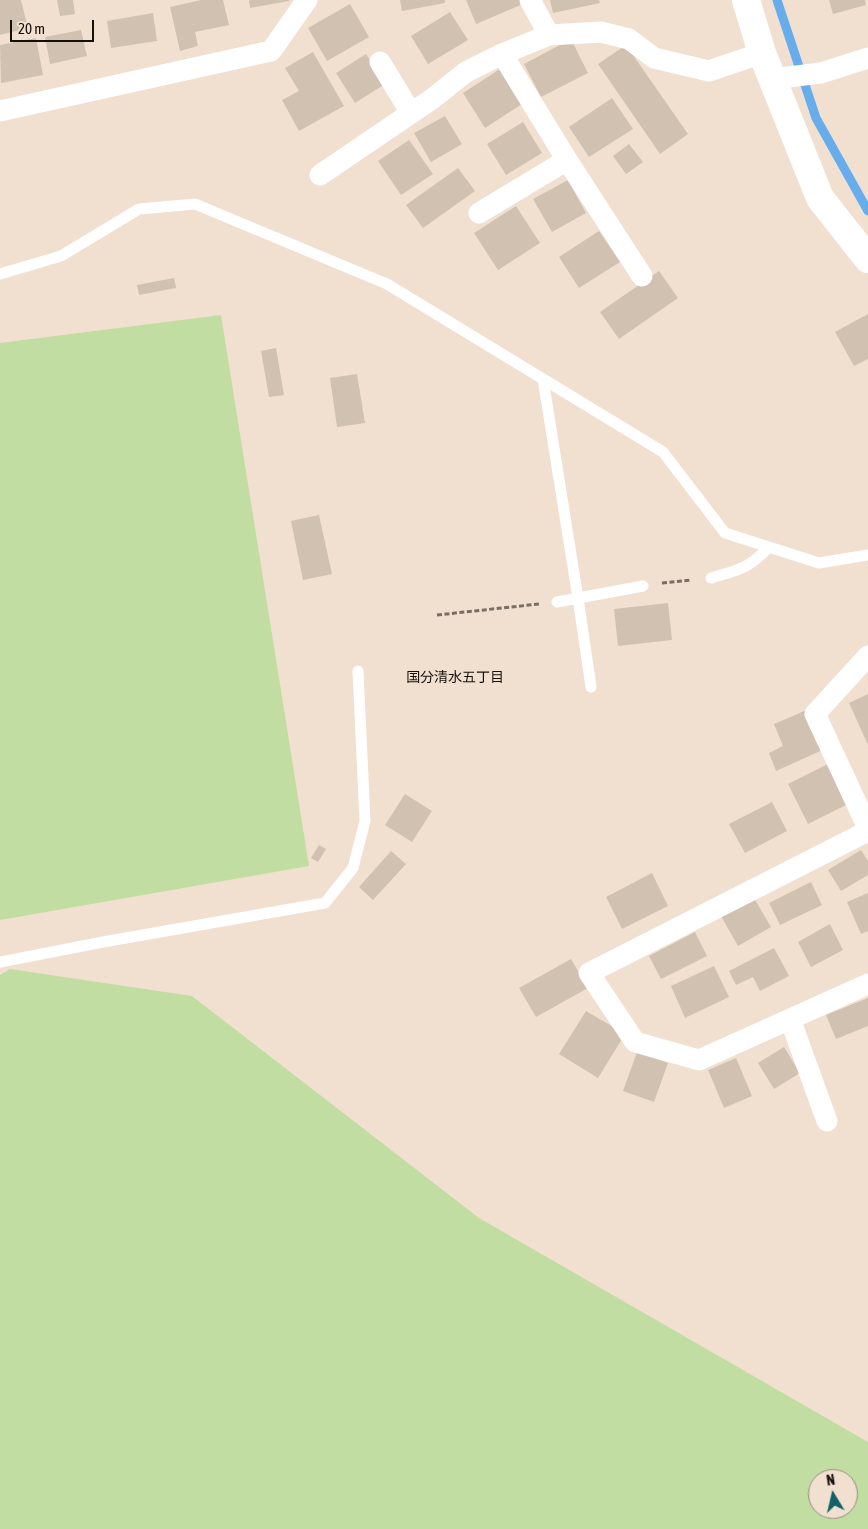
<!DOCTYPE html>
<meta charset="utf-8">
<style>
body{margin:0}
#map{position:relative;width:868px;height:1529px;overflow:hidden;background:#f1e0cf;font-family:"Asap Condensed",sans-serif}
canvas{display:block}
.north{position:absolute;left:808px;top:1469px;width:50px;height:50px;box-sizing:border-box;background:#f1e0cf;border:1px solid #998c80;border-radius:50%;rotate:351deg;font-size:14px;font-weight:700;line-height:20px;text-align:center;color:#150f0a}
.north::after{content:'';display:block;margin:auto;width:18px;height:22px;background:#116168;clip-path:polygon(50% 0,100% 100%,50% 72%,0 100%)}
.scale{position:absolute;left:10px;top:20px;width:84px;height:22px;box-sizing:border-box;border:2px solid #150f0a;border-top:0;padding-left:6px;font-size:15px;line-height:18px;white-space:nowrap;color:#150f0a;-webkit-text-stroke:4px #f1e0cf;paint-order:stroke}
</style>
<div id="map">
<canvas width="868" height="1529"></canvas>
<div class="north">N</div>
<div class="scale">20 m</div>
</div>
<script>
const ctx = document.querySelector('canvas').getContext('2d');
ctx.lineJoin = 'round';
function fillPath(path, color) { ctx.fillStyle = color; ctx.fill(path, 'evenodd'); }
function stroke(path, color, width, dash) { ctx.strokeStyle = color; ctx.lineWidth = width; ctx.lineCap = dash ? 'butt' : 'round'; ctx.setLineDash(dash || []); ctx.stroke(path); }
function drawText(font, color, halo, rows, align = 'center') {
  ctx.font = font + ' "Asap Condensed","Noto Sans JP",sans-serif'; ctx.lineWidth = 4; ctx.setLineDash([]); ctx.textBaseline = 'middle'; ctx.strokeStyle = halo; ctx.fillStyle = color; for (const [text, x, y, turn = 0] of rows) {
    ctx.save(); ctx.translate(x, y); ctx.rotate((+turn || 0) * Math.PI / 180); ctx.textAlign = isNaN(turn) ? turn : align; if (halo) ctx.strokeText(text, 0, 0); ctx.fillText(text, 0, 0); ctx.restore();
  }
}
fillPath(new Path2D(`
 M221 315 309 866 0 920V343Z
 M10 969 192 996 479 1218 868 1442V1529H0V975ZM818 1479H848V1509H818Z`), '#c1dda2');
stroke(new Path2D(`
 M777 0 816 118 868 211`), '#67adec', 9);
fillPath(new Path2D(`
 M0 0H21L28 28 0 35Z
 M57 0H73L75 14 60 16Z
 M201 0H223L229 25 195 32 198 46 180 51 170 7Z
 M249 0H289V1L250 8Z
 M400 0H445V3L402 11Z
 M466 0H521L523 4 476 24Z
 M550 0H599L600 3 553 13Z
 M829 0H865L866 5 833 14Z
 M350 4 369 37 327 61 308 28Z
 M450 12 468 40 428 64 411 36Z
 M153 13 157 41 111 48 107 21Z
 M81 30 87 56 50 64 45 37Z
 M36 38 43 75 1 83 0 45Z
 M571 39 588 73 541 97 524 64Z
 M626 45 688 134 660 154 598 64Z
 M313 52 344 106 299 131 282 100 299 91 285 68Z
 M366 54 385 84 355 103 336 73Z
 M500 69 522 104 485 128 463 93Z
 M612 98 633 129 589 157 569 127Z
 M445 116 462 144 431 162 414 133Z
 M523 122 542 153 506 175 487 144Z
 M409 140 433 174 401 195 378 161Z
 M629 144 643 162 626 174 613 156Z
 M458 168 475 191 423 228 406 205Z
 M568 180 586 213 552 232 533 199Z
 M516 206 540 243 498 270 474 233Z
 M599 231 620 262 579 288 559 257Z
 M659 271 678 298 619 339 600 312Z
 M174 278 176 288 139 295 137 285Z
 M868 314V359L854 366 835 332Z
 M276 348 284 395 269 397 261 351Z
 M357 374 365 423 337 427 330 378Z
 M319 515 332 574 303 580 291 521Z
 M668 603 672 640 618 646 614 609Z
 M868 694V745L849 703Z
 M809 709 827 748 776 771 769 753 783 746 774 724Z
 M828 764 848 804 808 824 788 784Z
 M405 794 432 811 412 842 385 825Z
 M772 802 787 831 745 853 729 824Z
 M319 845 326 849 318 862 311 858Z
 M861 850 868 861V875L841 891 828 870Z
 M391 851 406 864 373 900 359 887Z
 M652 873 668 906 622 929 606 897Z
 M811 882 822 905 780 925 769 903Z
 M868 893V931L861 934 847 902Z
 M754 898 771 927 738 946 721 916Z
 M830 924 843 950 811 967 798 942Z
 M695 932 707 956 661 979 649 956Z
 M774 948 789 976 760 991 753 977 736 985 729 971Z
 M571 959 588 988 536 1017 519 988Z
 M714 966 729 997 685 1018 671 986Z
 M868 998V1026L836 1039 826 1015Z
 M586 1011 625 1034 598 1078 559 1054Z
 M784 1047 800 1073 774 1089 758 1063Z
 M637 1052 668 1063 654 1102 623 1091Z
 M736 1058 752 1096 724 1108 708 1070Z`), '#d1c1b1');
stroke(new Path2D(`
 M662 583 691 580
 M437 615 539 604`), '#796e64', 3, [5, 2.5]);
stroke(new Path2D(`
 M0 274 61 256 139 209 195 204 387 284 663 452 725 533 819 563 868 555
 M543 379 578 598 591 687
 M711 578C738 570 748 569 768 548
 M557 602 643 586
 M0 962 103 942 325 903 353 868 365 821 358 671`), '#fff', 11);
stroke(new Path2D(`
 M530 0 549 35
 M502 54 567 160 642 276
 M380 62 411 113
 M772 79 821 73 868 58
 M0 111 271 51 307 0
 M320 175 432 99 466 72 502 54 549 35 601 32 629 39 654 58 709 71 762 53
 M479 213 567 160
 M868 656 815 714 868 828
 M868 831 589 973 635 1042 699 1060 868 984
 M790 1019 827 1121`), '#fff', 21);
stroke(new Path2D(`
 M746 0 762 53 820 198 868 259`), '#fff', 28);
drawText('14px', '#150f0a', '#f1e0cf', [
 ["国分清水五丁目",455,678]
]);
</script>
